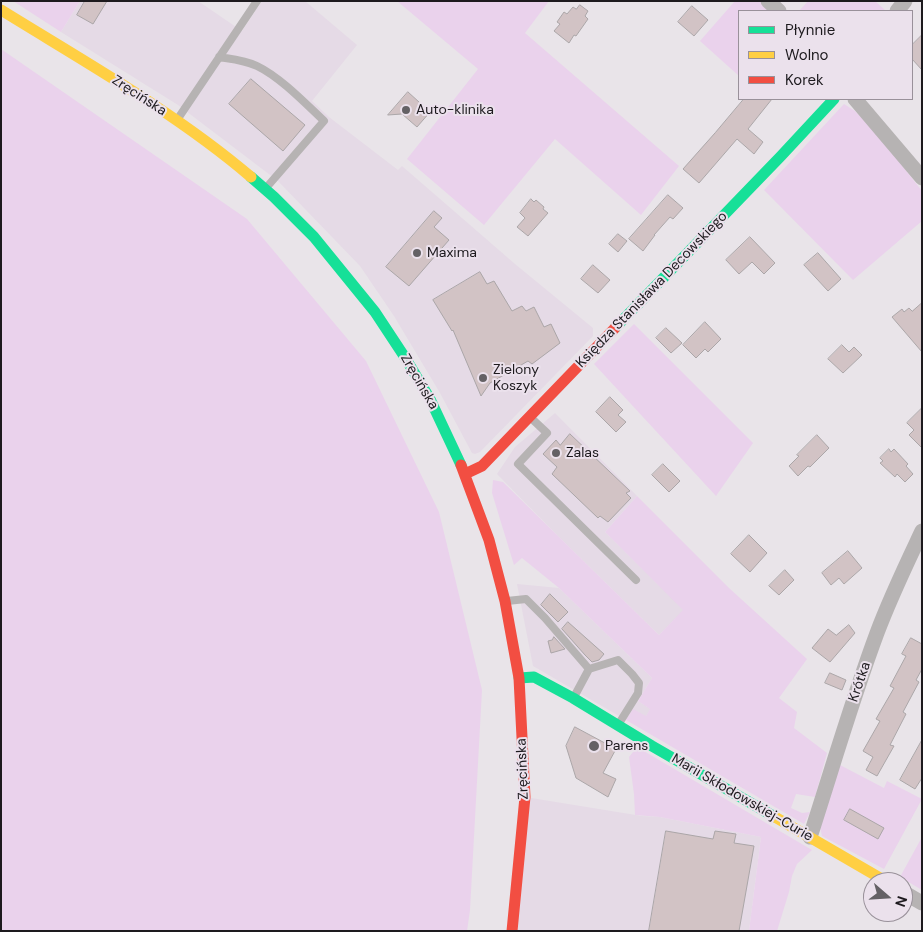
<!DOCTYPE html>
<meta charset="utf-8">
<style>
body{margin:0}
#map{position:relative;width:923px;height:932px;overflow:hidden;background:#e9e4e9;font-family:"DM Sans",sans-serif}
canvas{display:block}
.frame{position:absolute;inset:0;border:2px solid #1d1a1e;pointer-events:none}
.legend{position:absolute;left:738px;top:10px;width:175px;height:90px;box-sizing:border-box;background:#ebe1ec;border:1px solid #99919a;margin:0;padding:6px 9px;list-style:none;font-size:15px;color:#1d1a1e}
.legend li{display:flex;align-items:center;gap:10px;height:25px}
.legend b{width:25px;border:1px solid #99919a}
.north{position:absolute;left:863px;top:872px;width:50px;height:50px;box-sizing:border-box;background:#ebe1ec;border:1px solid #99919a;border-radius:50%;rotate:109deg;font-size:14px;font-weight:700;line-height:20px;text-align:center;color:#1d1a1e}
.north::after{content:'';display:block;margin:auto;width:18px;height:22px;background:#646165;clip-path:polygon(50% 0,100% 100%,50% 72%,0 100%)}
</style>
<div id="map">
<canvas width="923" height="932"></canvas>
<div class="frame"></div>
<ul class="legend">
<li><b style="height:6px;background:#16e098"></b>Płynnie</li>
<li><b style="height:6px;background:#ffcf43"></b>Wolno</li>
<li><b style="height:6px;background:#f24e42"></b>Korek</li>
</ul>
<div class="north">N</div>
</div>
<script>
const ctx = document.querySelector('canvas').getContext('2d');
ctx.lineJoin = 'round';
function fillPath(path, color) { ctx.fillStyle = color; ctx.fill(path, 'evenodd'); }
function stroke(path, color, width, dash) { ctx.strokeStyle = color; ctx.lineWidth = width; ctx.lineCap = dash ? 'butt' : 'round'; ctx.setLineDash(dash || []); ctx.stroke(path); }
function drawText(font, color, halo, rows, align = 'center') {
  ctx.font = font + ' "DM Sans",sans-serif'; ctx.lineWidth = 4; ctx.setLineDash([]); ctx.textBaseline = 'middle'; ctx.strokeStyle = halo; ctx.fillStyle = color; for (const [text, x, y, turn = 0] of rows) {
    ctx.save(); ctx.translate(x, y); ctx.rotate((+turn || 0) * Math.PI / 180); ctx.textAlign = isNaN(turn) ? turn : align; if (halo) ctx.strokeText(text, 0, 0); ctx.fillText(text, 0, 0); ctx.restore();
  }
}
fillPath(new Path2D(`
 M80 1H198L242 31 262 1H305L357 45 312 101 329 117 398 170 402 166 515 264 593 328V336L480 452 475 454 472 453 440 393 394 316 360 266 278 181 178 105 61 32Z
 M555 413 637 496 605 532 684 610 659 635 558 536 497 474 515 447Z
 M517 584 559 588 652 678 638 701 651 709 646 716 626 720 533 666Z
 M525 797 642 816 660 817 761 837 749 931H512Z`), '#e5dae6');
fillPath(new Path2D(`
 M13 1H80L61 32Z
 M397 1H549L525 33 679 166 641 215 555 139 484 225 407 159 478 69Z
 M735 1H760L772 11H739V76L700 41Z
 M808 1H875L885 10 884 11H799Z
 M1 49 247 219 366 361 439 512 482 690 470 910 467 931H1Z
 M844 104 855 111 866 122 869 123 922 191V221L853 280 764 190Z
 M634 324 753 443 716 496 594 364Z
 M493 480 503 482 659 635 683 610 605 532 637 496 729 588 807 659 779 698 797 712 794 728 827 753 815 797 796 794 791 808 802 813 810 812 804 824 626 720 633 709 646 716 650 709 638 701 652 678 559 588 522 558 514 565 492 493Z
 M637 747 812 850 797 864 792 876 789 892 777 931H749L761 837 660 817 635 815 634 794 629 757Z
 M840 765 884 788 887 781 922 799 884 869 822 836 820 827Z
 M922 837V890L900 877Z`), '#ead2ec');
const building = new Path2D(`
 M85 1H107L93 24 77 15Z
 M580 5 588 11 585 16 588 19 576 36 574 35 569 43 554 31 560 24 557 22 564 12 567 14 573 7 576 9Z
 M692 6 708 20 694 36 678 22Z
 M922 35V70L912 59V45Z
 M251 79 305 125 283 151 229 104Z
 M408 92 430 112 417 127 402 114 388 115Z
 M744 99H772L748 129 763 142 754 154 737 139 699 183 683 169 715 133Z
 M668 195 683 208 673 219 670 217 654 235H655L643 251 629 239Z
 M531 199 534 202 536 200 544 207 543 209 548 213 528 236 517 227 525 218 520 213Z
 M434 211 442 218 434 227 449 240 409 286 386 267Z
 M618 234 627 241 618 252 609 244Z
 M750 237 775 263 764 274 752 262 739 274 726 260Z
 M818 253 841 279 828 291 804 265Z
 M593 265 610 280 598 293 581 279Z
 M480 272 487 284 494 281 512 311 522 306 526 311 534 307 544 327 551 324 560 343 532 364 528 361 490 383 481 396 453 330 452 331 433 300Z
 M922 303V352L892 317 902 309 904 312 909 308 912 311Z
 M705 322 721 339 708 352 705 349 696 358 683 345Z
 M666 328 682 343 671 353 656 338Z
 M842 345 849 352 854 347 862 355 843 373 828 359Z
 M610 397 623 410 618 415 626 422 616 432 596 412Z
 M922 408V448L909 435 914 430 907 423Z
 M570 434 630 491 626 493 631 498 608 522 600 516 598 518 552 474 557 467 543 454 556 440 560 445Z
 M817 435 829 448 810 467 808 466 798 476 789 466 799 456 797 455Z
 M889 449 891 452 894 449 908 464 906 466 913 474 905 482 897 474 895 477 880 463 883 461 880 458Z
 M663 464 680 481 669 492 652 475Z
 M749 535 767 553 750 572 731 554Z
 M848 551 862 568 844 584 839 578 831 585 822 573Z
 M785 570 794 580 779 595 769 586Z
 M550 594 568 612 558 622 541 605Z
 M568 622 604 654 599 660 592 662 585 655 562 629Z
 M849 625 855 633 830 662 812 648 828 629 836 635Z
 M554 637 565 649 551 653 548 641 552 640Z
 M911 638 922 644V669L916 680 919 682 903 712 906 714 890 745 894 746 877 776 866 770 873 757 863 751 880 721 876 719 894 688 890 686 906 656 902 654Z
 M830 673 846 680 842 690 825 683Z
 M575 727 616 749 603 773 616 779 608 797 576 778 566 746Z
 M922 740V778L915 789 900 780Z
 M850 809 884 828 878 839 844 820Z
 M666 831 713 839 715 831 736 834 734 843 754 846 739 931H649Z`);
fillPath(building, '#d2c3c5');
stroke(building, '#aba6a8', 1);
stroke(new Path2D(`
 M219 57C232 59 245 60 257 66 280 77 305 103 324 121L266 188
 M177 120 257 1
 M531 418 547 433 518 464 636 580
 M507 601 526 599 545 618 589 669
 M574 697 589 669 618 660 632 674 639 683 638 693 618 725`), '#b6b3b3', 8);
stroke(new Path2D(`
 M768 1 779 11
 M897 11 905 1
 M855 99 922 178
 M810 837C832 769 852 700 877 633 890 598 906 565 922 531
 M903 892 922 903`), '#b6b3b3', 15);
stroke(new Path2D(`
 M251 177 274 197 314 237 375 312 406 359 430 399 461 465
 M615 328 781 156 834 99
 M519 678 534 677 573 698 652 746 775 817`), '#16e098', 11);
stroke(new Path2D(`
 M1 10C85 62 176 113 251 177
 M775 817 887 882`), '#ffcf43', 11);
stroke(new Path2D(`
 M461 465 489 540 505 601 519 678 525 797 512 931
 M465 474 482 466 615 328`), '#f24e42', 11);
for (const [x, y, r, color] of [
 [406,110,5,"#646165"],
 [417,253,5,"#646165"],
 [483,378,5,"#646165"],
 [556,453,5,"#646165"],
 [594,746,6,"#646165"]
]) { const dot = new Path2D(); dot.arc(x, y, r, 0, 2 * Math.PI); ctx.fillStyle = color; ctx.fill(dot); stroke(dot, '#ebe1ec', 2); }
drawText('14px', '#1d1a1e', '#ebe1ec', [
 ["Zręcińska",139,96,33],
 ["Księdza Stanisława Decowskiego",652,290,-46],
 ["Zręcińska",419,382,60],
 ["Krótka",860,682,-71],
 ["Zręcińska",523,769,-92],
 ["Marii Skłodowskiej-Curie",742,798,30]
]);
drawText('14px', '#1d1a1e', '#ebe1ec', [
 ["Auto-klinika",416,110],
 ["Maxima",427,253],
 ["Zielony",493,370],
 ["Koszyk",493,386],
 ["Zalas",566,453],
 ["Parens",605,746]
], 'left');
</script>
